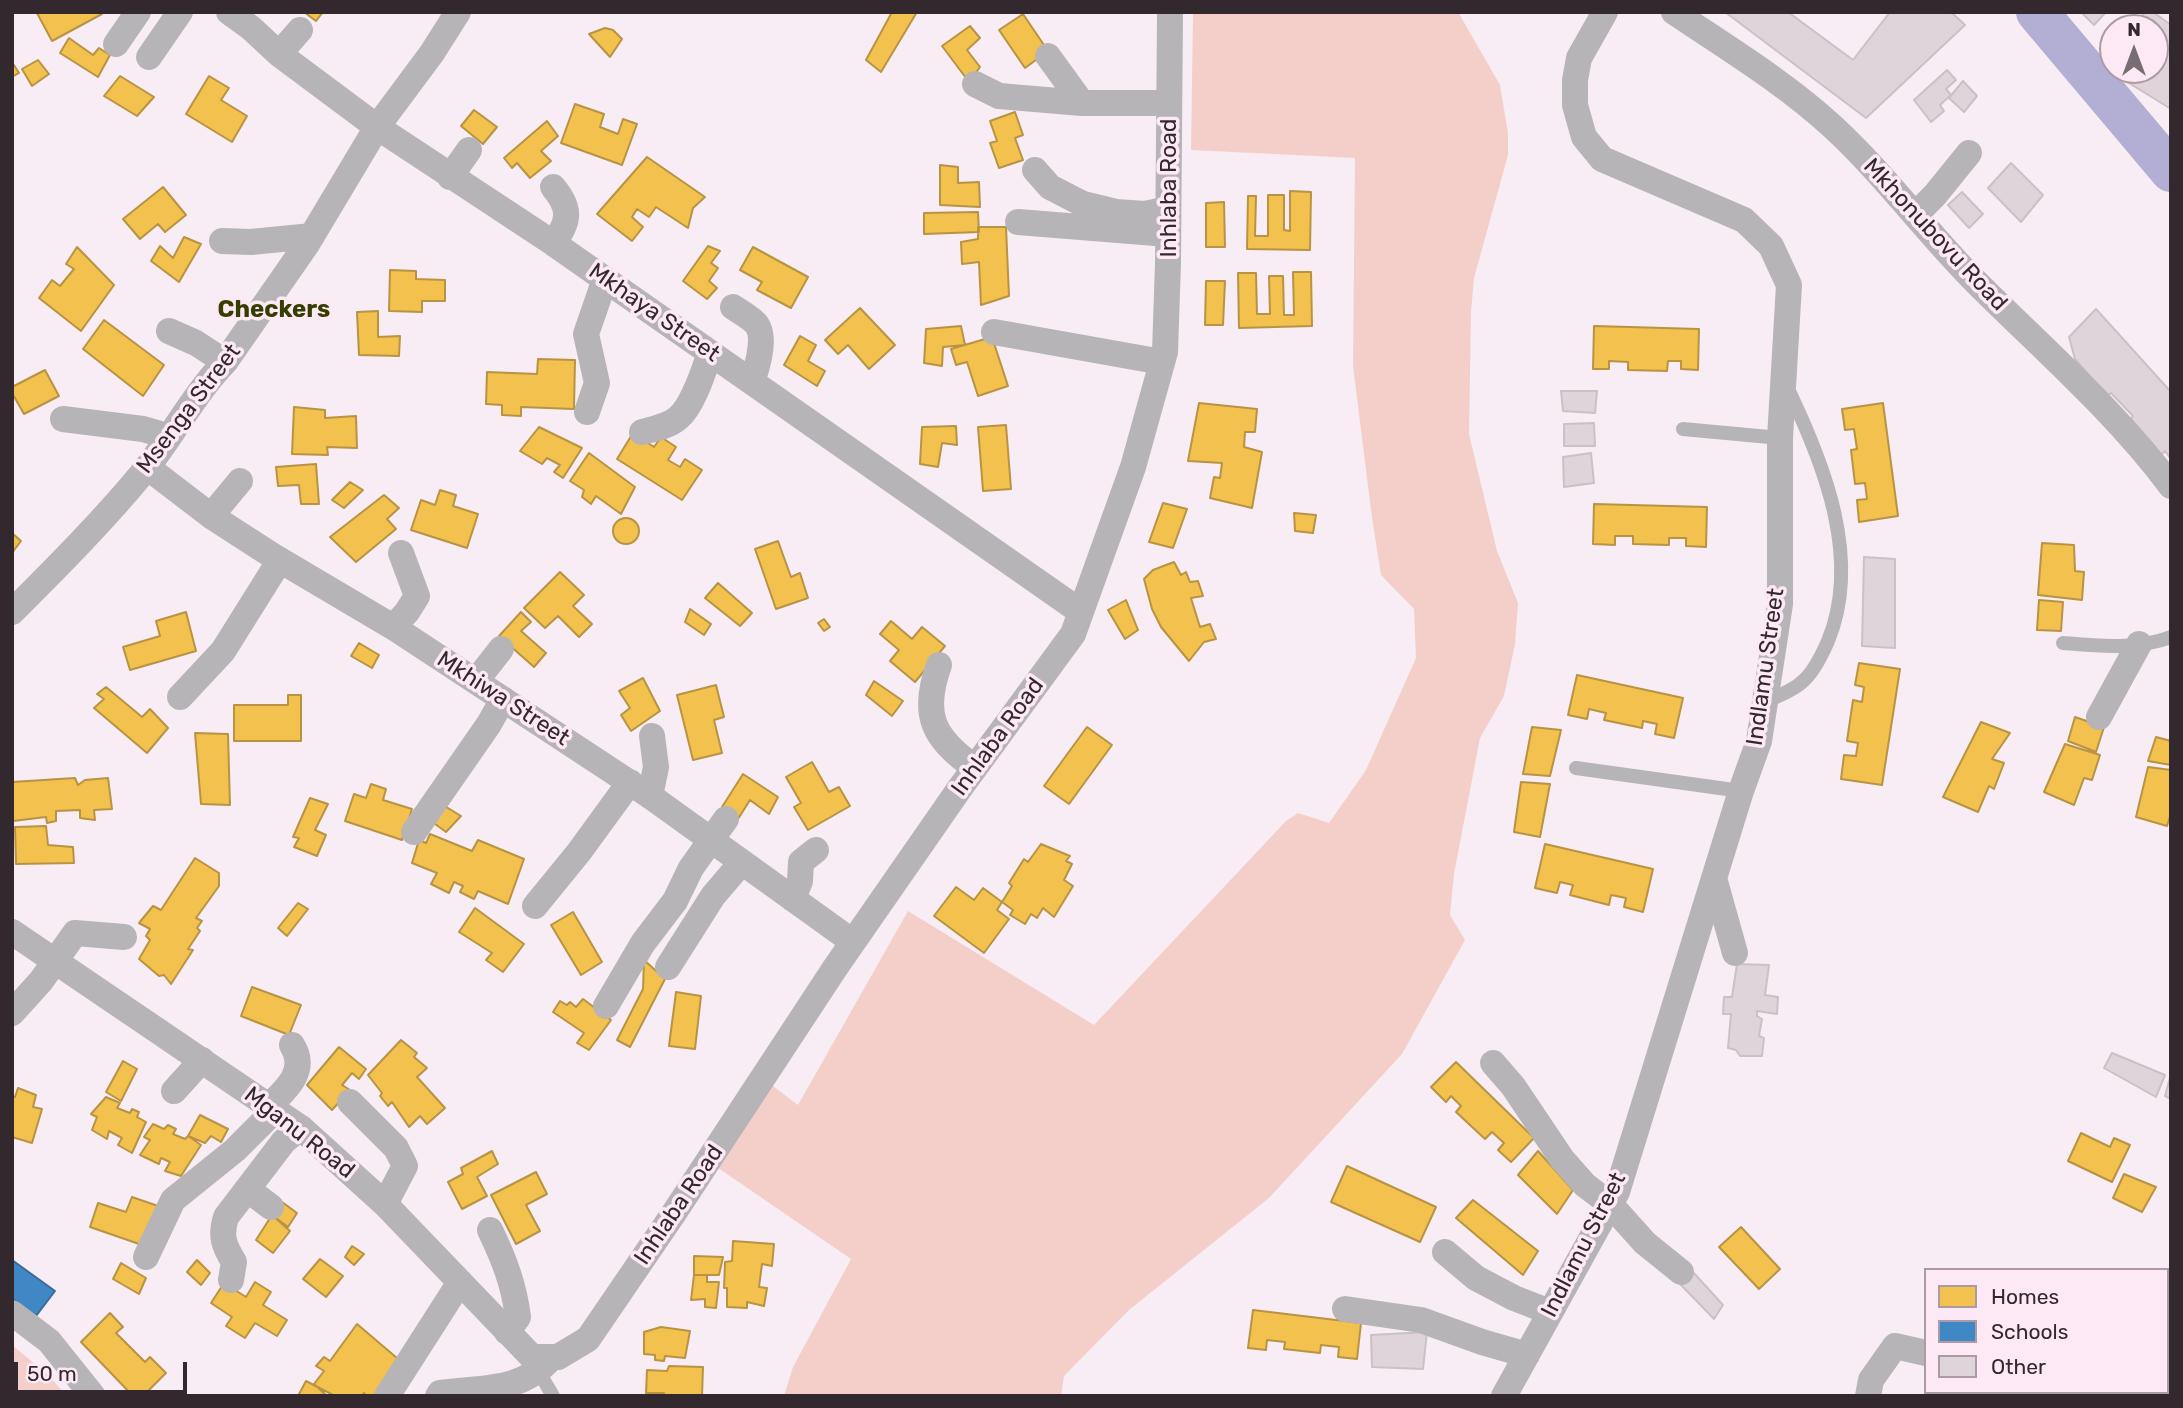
<!DOCTYPE html>
<style>
body{margin:0}
#map{position:relative;width:2183px;height:1408px;overflow:hidden;background:#f8edf4;font-family:Rubik,sans-serif}
canvas{display:block}
.frame{position:absolute;inset:0;border:14px solid #32282e;pointer-events:none}
.legend{position:absolute;left:1924px;top:1268px;width:245px;height:126px;box-sizing:border-box;background:#fde8f5;border:2px solid #ac9ba5;margin:0;padding:9px 12px;list-style:none;font-size:21px;color:#32282e}
.legend li{display:flex;align-items:center;gap:14px;height:35px}
.legend b{width:35px;border:2px solid #ac9ba5}
.north{position:absolute;left:2099px;top:14px;width:70px;height:70px;box-sizing:border-box;background:#fde8f5;border:2px solid #ac9ba5;border-radius:50%;rotate:0deg;font-size:19px;font-weight:700;line-height:28px;text-align:center;color:#32282e}
.north::after{content:'';display:block;margin:auto;width:24px;height:32px;background:#776d73;clip-path:polygon(50% 0,100% 100%,50% 72%,0 100%)}
.scale{position:absolute;left:14px;top:1362px;width:173px;height:32px;box-sizing:border-box;border:4px solid #32282e;border-top:0;padding-left:9px;font-size:21px;line-height:24px;white-space:nowrap;color:#32282e;-webkit-text-stroke:5px #fde8f5;paint-order:stroke}
</style>
<div id="map">
<canvas width="2183" height="1408"></canvas>
<div class="frame"></div>
<ul class="legend">
<li><b style="height:19px;background:#f2c14e"></b>Homes</li>
<li><b style="height:19px;background:#3f88c5"></b>Schools</li>
<li><b style="height:19px;background:#dfd4d9"></b>Other</li>
</ul>
<div class="north">N</div>
<div class="scale">50 m</div>
</div>
<script>
const ctx = document.querySelector('canvas').getContext('2d');
ctx.lineJoin = 'round';
function fillPath(path, color) { ctx.fillStyle = color; ctx.fill(path, 'evenodd'); }
function stroke(path, color, width, dash) { ctx.strokeStyle = color; ctx.lineWidth = width; ctx.lineCap = dash ? 'butt' : 'round'; ctx.setLineDash(dash || []); ctx.stroke(path); }
function drawText(font, color, halo, rows, align = 'center') {
  ctx.font = font + ' Rubik,sans-serif'; ctx.lineWidth = 7; ctx.setLineDash([]); ctx.textBaseline = 'middle'; ctx.strokeStyle = halo; ctx.fillStyle = color; for (const [text, x, y, turn = 0] of rows) {
    ctx.save(); ctx.translate(x, y); ctx.rotate((+turn || 0) * Math.PI / 180); ctx.textAlign = isNaN(turn) ? turn : align; if (halo) ctx.strokeText(text, 0, 0); ctx.fillText(text, 0, 0); ctx.restore();
  }
}
fillPath(new Path2D(`
 M1193 12H1458L1500 85 1508 133V155L1474 278 1471 312 1469 434 1497 551 1518 603 1515 644 1504 696 1480 738 1454 874 1450 915 1465 940 1402 1054 1269 1198 1129 1310 1064 1376 1061 1396H784L793 1367 851 1259 708 1161 769 1083 798 1105 908 911 1094 1025 1286 821 1298 813 1329 823 1366 770 1416 658 1414 609 1381 575 1372 518 1353 366 1355 158 1191 150Z
 M12 1345 47 1374 67 1396H12Z`), '#f4cfca');
const homes = new Path2D(`
 M102 12V14L52 41 37 13Z
 M304 12H323L316 21Z
 M892 12H917L881 72 866 60Z
 M1023 14 1048 51 1025 68 999 30Z
 M970 26 980 38 967 50 980 67 969 82 942 46Z
 M605 28 613 30 622 39 610 57 589 34Z
 M69 38 93 55 99 48 110 55 98 77 60 53Z
 M38 60 49 74 32 86 22 69Z
 M12 62 19 73 12 77Z
 M120 76 154 97 137 116 104 96Z
 M209 76 229 88 221 100 247 116 232 142 186 114Z
 M575 104 604 114 600 127 618 134 623 119 637 124 622 165 561 143Z
 M474 110 497 127 483 144 461 126Z
 M1015 112 1023 135 1015 138 1023 160 999 168 990 143 997 141 990 121Z
 M547 121 558 136 541 151 551 161 530 178 517 163 512 168 504 158Z
 M647 157 705 197 693 208 688 228 656 207 649 217 637 209 632 217 643 227 632 241 597 214Z
 M940 165 958 167V183L979 182 980 207 940 205Z
 M163 187 186 215 165 232 158 224 140 239 123 219Z
 M1290 191 1311 192 1310 250 1247 249 1248 196H1256L1255 236H1268V195H1284V230L1290 231Z
 M1224 202 1225 247H1206V203Z
 M978 212 979 232 924 234V213Z
 M978 227H1006L1009 296 981 305 979 262 962 264 961 242 978 239Z
 M184 237 201 244 179 282 151 261 160 246 173 258Z
 M708 246 720 251 711 263 718 268 709 281 717 288 707 299 683 281Z
 M77 247 114 285 81 331 39 298 52 280 60 286 74 269 66 264Z
 M753 247 808 277 791 308 757 290 762 282 740 270Z
 M390 270 416 271V279L445 280V301H422V312L389 311Z
 M1293 272H1311L1312 326 1239 328 1238 273H1256L1257 314H1270L1269 276H1283L1284 315H1294Z
 M1206 281H1225L1223 325H1205Z
 M860 308 895 345 869 369 848 345 838 354 825 340Z
 M378 311V337L400 336 399 356 359 355 357 312Z
 M104 320 164 365 143 396 83 349Z
 M961 326 965 345 943 347 942 366 924 363 926 329Z
 M1594 326 1699 329 1698 370 1681 369V361H1668L1667 371 1628 370V362L1609 361V369H1593Z
 M800 336 816 345 808 361 825 371 817 386 784 365Z
 M992 337 1008 386 978 396 967 362 956 365 951 349Z
 M538 359 575 360 574 409 521 407V416L502 415V405L486 404 487 372 537 374Z
 M45 370 59 396 24 414 12 393V387Z
 M1199 403 1257 409 1255 432H1245L1244 447 1262 452 1252 508 1210 498 1214 477 1220 478 1222 463 1188 461Z
 M1883 403 1898 516 1859 522 1857 500 1867 499 1865 483 1855 484 1851 450 1857 449 1854 429 1845 430 1842 409Z
 M294 407 325 410V418L356 416 357 448 327 447 328 455 292 454Z
 M1006 425 1011 489 983 491 978 427Z
 M956 426 957 445 942 443 938 467 920 464 922 427Z
 M539 427 582 448 563 478 554 472 560 465 547 458 542 464 520 451Z
 M633 433 654 447 661 437 676 447 668 460 680 467 685 459 702 470 682 500 617 459Z
 M589 453 635 487 621 514 596 496 591 504 582 497 584 490 570 481Z
 M316 464 319 504H301L299 485 278 486 276 467Z
 M350 482 363 490 344 508 332 500Z
 M440 490 456 495 453 506 478 514 467 548 411 530 421 500 435 505Z
 M384 495 399 508 387 519 396 529 356 562 330 537Z
 M1163 503 1187 509 1173 548 1149 542Z
 M1594 504 1707 507 1706 547 1686 546V538H1669V545L1633 544V536H1615V545L1593 544Z
 M1294 513 1316 515 1313 533 1295 531Z
 M613 531a13 13 0 1 1 26 0a13 13 0 1 1-26 0Z
 M12 533 21 541 12 553Z
 M778 541 791 577 800 573 808 598 776 609 755 549Z
 M2042 543 2074 545 2075 571 2084 572 2082 600 2038 595Z
 M1174 562 1181 575 1186 572 1190 582 1198 581 1203 596 1191 598 1200 627 1210 624 1216 639 1204 642 1189 661 1161 627 1152 609 1144 579 1153 570Z
 M560 572 584 595 573 606 592 624 579 637 558 616 545 628 524 608Z
 M718 583 752 613 740 626 705 598Z
 M1126 600 1138 630 1125 639 1108 610Z
 M2039 600 2063 602 2061 631 2037 630Z
 M690 609 711 624 704 635 685 622Z
 M186 612 196 651 130 670 123 647 160 636 156 621Z
 M521 612 531 622 521 631 546 653 534 667 499 636Z
 M824 619 830 627 824 631 818 623Z
 M891 621 912 639 922 627 945 646 915 682 890 661 899 650 880 634Z
 M359 643 379 655 372 668 351 656Z
 M1859 663 1900 669 1882 785 1841 779 1844 755 1856 756 1858 743 1847 741 1853 700 1862 702 1864 687 1855 685Z
 M1577 675 1683 698 1674 738 1655 734 1657 724 1643 721 1642 728 1604 720 1606 713 1589 709 1587 719 1568 715Z
 M643 678 660 711 631 731 621 715 630 708 619 691Z
 M874 681 903 701 892 716 866 695Z
 M716 685 724 717 714 720 722 753 693 760 677 695Z
 M106 687 142 717 150 709 168 728 147 753 94 708 104 699 97 694Z
 M288 695H301V741H234V705H288Z
 M2075 717 2104 727 2096 752 2068 741Z
 M1981 722 2010 733 1992 759 2004 763 1994 789 1989 786 1978 812 1943 797Z
 M1087 727 1112 745 1069 804 1044 786Z
 M1532 727 1561 730 1550 776 1523 774Z
 M195 733 228 734 230 805 201 804Z
 M2156 737 2171 741V765L2148 761Z
 M2065 744 2100 755 2092 780 2084 778 2074 805 2044 792Z
 M812 762 829 792 839 787 850 806 808 830 794 807 801 803 786 777Z
 M2148 767 2171 770V813L2167 826 2136 817Z
 M743 774 778 797 769 814 750 800 738 819 722 807Z
 M75 778 78 785 85 780 108 778 112 809 94 810 95 820 80 818V810L56 811V821L47 823 46 817 13 821 12 782Z
 M1521 782 1550 784 1540 837 1514 832Z
 M371 784 386 789 383 800 412 809 402 840 345 821 354 794 366 798Z
 M310 798 328 804 315 830 326 835 317 856 294 847 299 838 293 837Z
 M443 805 461 816 446 832 431 821Z
 M46 826 48 845 73 847 74 863 16 864 15 827Z
 M430 834 472 851 478 840 524 859 508 904 478 891 474 899 460 892 463 886 454 882 449 893 431 884 437 873 412 863 419 840 426 843Z
 M1041 844 1070 856 1066 861 1072 864 1064 880 1073 886 1054 917 1043 908 1037 918 1031 914 1025 924 1010 915 1013 910 1002 902 1012 886 1009 883 1024 859 1028 862Z
 M1545 844 1653 869 1643 912 1624 907 1626 898 1611 895 1609 905 1570 895 1573 885 1560 882 1557 893 1535 888Z
 M195 858 219 873V886L196 918 202 921 197 928 200 931 188 949 193 950 171 984 164 975 159 976 139 959 150 940 146 936 150 929 139 923 153 906 161 910Z
 M956 887 974 900 983 888 1002 902 997 910 1009 919 984 953 934 916Z
 M298 903 308 909 287 936 278 928Z
 M475 908 524 944 503 972 486 960 492 953 459 932Z
 M573 912 602 962 581 975 551 925Z
 M644 960 665 979 630 1047 617 1040 643 989Z
 M252 987 301 1005 289 1035 241 1016Z
 M676 992 701 996 695 1049 669 1046Z
 M583 999 611 1020 589 1050 577 1043 584 1033 553 1012 560 1001 567 1005 570 1002 576 1007Z
 M401 1040 417 1053 414 1057 427 1068 417 1077 445 1108 427 1124 420 1116 409 1127 392 1102 388 1106 380 1096 382 1093 368 1075Z
 M339 1047 366 1069 359 1079 352 1073 342 1085 350 1090 332 1110 307 1085Z
 M123 1061 137 1069 121 1101 106 1092Z
 M1456 1062 1534 1138 1511 1162 1498 1150 1504 1143 1492 1132 1485 1139 1456 1112 1461 1106 1451 1096 1446 1102 1431 1087Z
 M18 1088 36 1095 33 1107 42 1109 32 1143 12 1137V1096L15 1097Z
 M106 1097 120 1103 117 1108 130 1113 132 1109 139 1112 137 1117 146 1122 132 1153 118 1145 122 1138 109 1131 107 1139 92 1130 97 1117 91 1114Z
 M200 1115 228 1129 221 1142 211 1136 205 1143 188 1136Z
 M153 1124 164 1129 168 1125 176 1129 173 1134 185 1139 188 1136 201 1145 181 1176 165 1171 170 1162 161 1158 159 1164 140 1155 150 1140 144 1137Z
 M2081 1133 2110 1147 2114 1138 2130 1145 2112 1182 2068 1161Z
 M492 1151 498 1164 477 1177 487 1196 462 1209 448 1182 463 1174 461 1168Z
 M1538 1151 1573 1190 1557 1214 1518 1175Z
 M1347 1166 1436 1207 1420 1242 1331 1202Z
 M536 1172 547 1194 526 1205 540 1231 516 1244 491 1195Z
 M2124 1174 2156 1187 2142 1212 2113 1198Z
 M132 1197 158 1206 145 1246 90 1227 98 1203 126 1212Z
 M1473 1200 1538 1251 1523 1275 1456 1218Z
 M282 1202 297 1213 288 1227 272 1215Z
 M272 1215 290 1231 273 1253 256 1240Z
 M1741 1227 1780 1269 1759 1289 1719 1247Z
 M733 1241 774 1244 772 1266 762 1264 759 1287 767 1288 764 1306 747 1302V1308L727 1307V1288H724L725 1262 732 1261Z
 M352 1246 364 1254 354 1265 345 1257Z
 M694 1256 723 1257 719 1275H694Z
 M320 1259 343 1276 326 1297 303 1279Z
 M197 1260 210 1273 201 1285 187 1272Z
 M121 1263 146 1278 139 1294 113 1279Z
 M694 1275H707V1282H719L716 1308 705 1307V1299L691 1300Z
 M255 1282 271 1292 263 1305 287 1320 277 1336 255 1323 245 1338 226 1326 232 1317 211 1303 224 1283 246 1297Z
 M1253 1310 1361 1323 1357 1359 1338 1357 1339 1347 1321 1345 1320 1353 1284 1349 1285 1342 1267 1340 1266 1350 1248 1348Z
 M110 1313 123 1327 116 1333 145 1362 150 1357 166 1373 143 1396H133L81 1342Z
 M357 1324 404 1364 380 1396H367L364 1393 361 1396H327L314 1384 324 1371 316 1366 324 1357 330 1361Z
 M661 1327 690 1331 685 1358 665 1356 664 1361 655 1360V1355L644 1354V1332Z
 M669 1366 703 1367 702 1396H664V1393H646L647 1370 667 1371Z
 M306 1381 335 1396H298Z`);
fillPath(homes, '#f2c14e');
stroke(homes, '#b89344', 2);
const schools = new Path2D(`
 M12 1260 55 1291 36 1316 12 1298Z`);
fillPath(schools, '#3f88c5');
stroke(schools, '#3b6b98', 2);
stroke(new Path2D(`
 M2037 12 2171 171`), '#b3afd4', 42);
const building = new Path2D(`
 M1725 12H1788L1853 60 1890 12H1951L1965 25 1866 118Z
 M2081 12H2106L2094 25Z
 M2145 12H2153L2171 25V109L2116 75 2115 70H2155V28H2134Z
 M1947 70 1956 80 1946 89 1951 95 1940 105 1944 111 1931 122 1914 100Z
 M1963 81 1977 96 1964 112 1949 98Z
 M2011 163 2043 195 2021 222 1988 188Z
 M1962 192 1983 214 1969 228 1948 205Z
 M2096 309 2171 392V459L2165 451 2161 455 2129 421 2133 416 2111 393 2107 396 2075 359 2069 337Z
 M1561 391H1597L1595 413 1563 411Z
 M1594 423 1595 446H1564V424Z
 M1591 453 1594 483 1564 487 1563 457Z
 M1864 557 1895 559V648L1862 646Z
 M1737 964 1769 965 1765 995 1778 997 1777 1014 1757 1011V1016L1762 1019 1759 1036 1764 1038 1762 1056H1740L1736 1050 1728 1048 1731 1014H1723L1724 997H1732Z
 M2112 1053 2165 1075 2156 1097 2104 1068Z
 M2171 1074V1099L2165 1096Z
 M1692 1271 1723 1305 1714 1319 1680 1284Z
 M1427 1332 1423 1369 1372 1367 1371 1335Z`);
fillPath(building, '#dfd4d9');
stroke(building, '#cbc0c5', 2);
stroke(new Path2D(`
 M1683 429 1780 438
 M2063 643C2098 646 2137 650 2171 637
 M1765 703C1776 696 1793 691 1802 682 1814 672 1822 655 1828 641 1862 559 1824 464 1788 389
 M1576 768 1741 791
 M539 1372 553 1396`), '#b7b4b8', 14);
stroke(new Path2D(`
 M229 12 251 28 279 54 377 127 553 243 1081 612
 M1674 12C1729 49 1785 83 1833 127 1885 175 1927 233 1977 283 2043 349 2115 411 2171 486
 M116 44 138 12
 M279 54 300 30
 M1048 56 1082 103
 M149 57 180 12
 M975 84 999 96 1082 103H1169
 M1035 170 1050 187 1083 204 1116 212 1145 214 1168 209
 M450 177 469 150
 M553 187C571 208 570 222 553 243
 M1916 214 1935 195 1969 153
 M1018 222 1168 234
 M222 241 251 242 312 236
 M733 307C740 312 752 318 757 325 766 338 757 368 752 382
 M169 331 196 343 225 362
 M994 332 1162 362
 M587 412 597 383 586 334 605 279
 M63 419 143 429 167 436
 M642 432C654 429 669 426 678 418 693 406 704 370 710 353
 M147 467 211 516 273 556 393 627 650 796 853 942
 M211 516 240 481
 M12 612C58 566 104 520 145 470 173 435 194 394 225 362L307 244 377 127 432 53 458 12
 M393 627 407 612 417 596 401 553
 M939 665C921 715 933 738 975 768
 M476 681 501 649
 M180 697 223 651 280 560
 M2099 717 2139 644
 M650 796 656 767 652 736
 M414 832 489 724 503 699
 M1714 878 1735 953
 M793 899 800 881 801 862 816 850
 M535 906 579 852 630 782
 M12 932 301 1128 385 1204 532 1357H558L588 1339 674 1213 835 968 960 788 1073 634 1133 467 1165 352 1168 263 1170 12
 M668 967 713 896 742 862
 M606 1006 643 943 675 901 691 868 726 819
 M12 1013 41 981 75 933 124 937
 M1493 1063 1513 1086 1562 1159 1585 1185 1610 1204 1645 1243 1681 1272
 M174 1091 202 1060
 M350 1102 396 1148 405 1166 385 1204
 M269 1106C287 1089 308 1070 292 1045
 M247 1189 271 1207
 M490 1230C504 1259 514 1285 518 1317L507 1332
 M1445 1252 1476 1278 1514 1298 1550 1312
 M146 1257 173 1200 235 1150 275 1110
 M231 1280 234 1262C224 1246 220 1236 226 1217L284 1141 301 1128
 M1345 1309 1421 1320 1482 1342 1527 1355
 M12 1313 49 1341 93 1396
 M1973 1392 1976 1396
 M387 1396 460 1282
 M438 1396 440 1393C483 1387 521 1393 552 1357
 M1504 1396 1617 1192 1741 791 1759 741 1780 604V438L1789 285 1771 246 1744 220 1602 159 1584 137 1575 105V80L1579 58 1605 12
 M1868 1396 1871 1380 1895 1346 1926 1353`), '#b7b4b8', 26);
drawText('23px', '#32282e', '#fde8f5', [
 ["Inhlaba Road",1169,188,-90],
 ["Mkhonubovu Road",1935,235,47],
 ["Mkhaya Street",654,313,35],
 ["Msenga Street",189,409,-53],
 ["Indlamu Street",1766,667,-82],
 ["Mkhiwa Street",503,699,33],
 ["Inhlaba Road",998,737,-54],
 ["Mganu Road",299,1133,38],
 ["Inhlaba Road",679,1205,-56],
 ["Indlamu Street",1584,1245,-63]
]);
drawText('bold 24px', '#353e00', '#fde8f5', [
 ["Checkers",274,310]
]);
</script>
